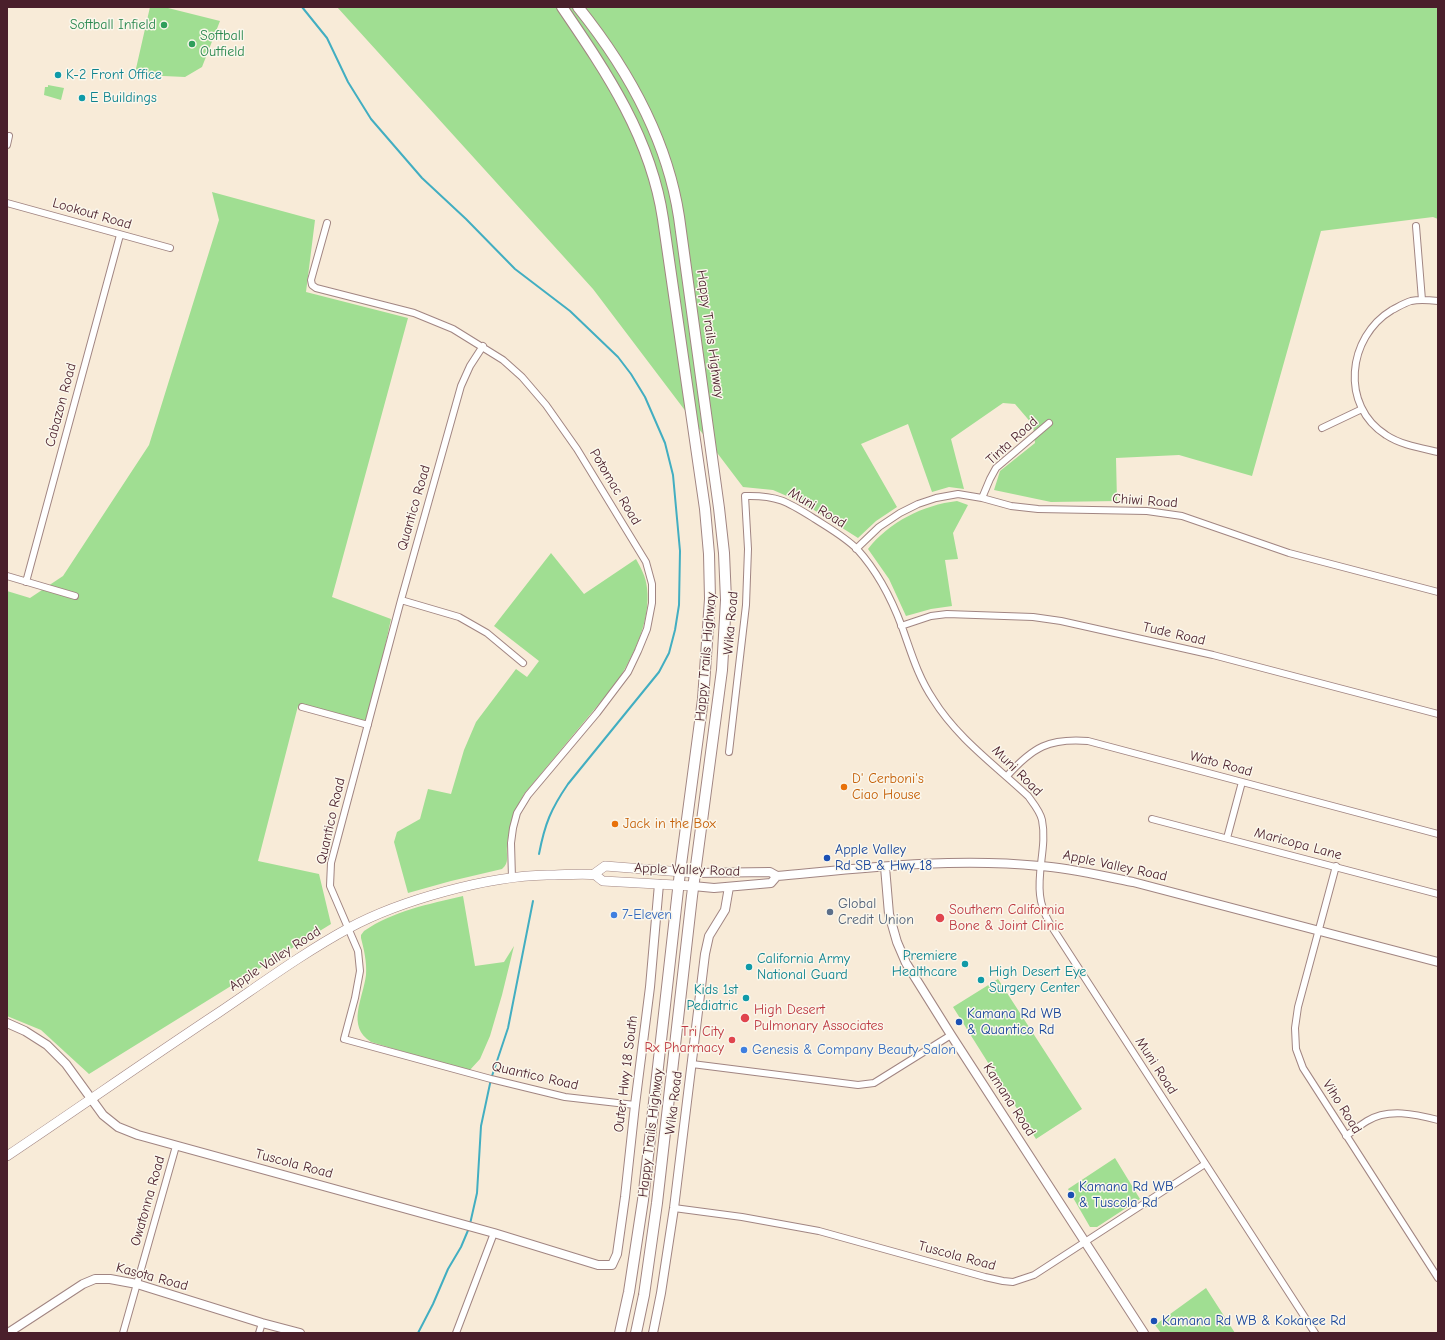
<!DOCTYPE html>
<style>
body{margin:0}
#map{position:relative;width:1445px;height:1340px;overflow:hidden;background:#f8ebd8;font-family:"Comic Neue",sans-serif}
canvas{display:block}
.frame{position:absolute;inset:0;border:8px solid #4a1f2b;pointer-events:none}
</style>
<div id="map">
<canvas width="1445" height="1340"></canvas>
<div class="frame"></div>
</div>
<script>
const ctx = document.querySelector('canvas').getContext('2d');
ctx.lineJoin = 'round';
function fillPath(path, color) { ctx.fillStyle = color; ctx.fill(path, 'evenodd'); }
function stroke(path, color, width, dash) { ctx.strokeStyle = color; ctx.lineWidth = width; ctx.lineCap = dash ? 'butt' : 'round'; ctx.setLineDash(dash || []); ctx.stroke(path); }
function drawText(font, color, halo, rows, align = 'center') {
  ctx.font = font + ' "Comic Neue",sans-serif'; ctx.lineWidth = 3; ctx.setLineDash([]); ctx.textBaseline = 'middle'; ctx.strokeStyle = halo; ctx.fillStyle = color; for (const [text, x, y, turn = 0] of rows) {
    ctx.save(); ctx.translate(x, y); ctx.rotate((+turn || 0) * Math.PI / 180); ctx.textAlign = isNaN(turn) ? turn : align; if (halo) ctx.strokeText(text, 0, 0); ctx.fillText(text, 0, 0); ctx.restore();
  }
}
fillPath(new Path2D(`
 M150 7H164L220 21 202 67 185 77 142 75 135 73Z
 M337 7H1438V219L1433 217 1321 231 1252 476 1179 455 1116 458 1117 501 1051 502 994 490 1000 471 1035 443 1033 425 1015 404 1003 403 951 439 964 489 949 487 932 492 908 424 861 444 897 507 876 521 858 538 803 503 773 490 743 487 593 289Z
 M48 85 64 88 61 100 44 95 45 87H48Z
 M212 192 315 220 306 292 408 318 332 597 391 619 368 725 298 706 258 861 319 874 331 924 89 1074 41 1030 7 1016V591L30 598 63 576 149 445 219 220Z
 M957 501 968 505 953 533 958 559 945 560 952 606 931 609 906 616 889 579 868 549C889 522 923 505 957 501Z
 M551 553 584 594 636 559C641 568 646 577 647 588 651 620 634 654 618 681L524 794C515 812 509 826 507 846 506 854 510 863 502 869L451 881 408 893 394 842 397 832 420 819 428 789 451 794 464 750 476 722 516 669 527 677 539 661 494 626Z
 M463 896 475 966 504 962 514 946 502 995 490 1036 480 1059 469 1071 371 1042C346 1026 363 999 366 975 367 962 364 950 361 938V935L364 931C393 911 429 904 463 896Z
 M998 979 1082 1109 1036 1139 953 1007Z
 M1115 1158 1140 1199 1097 1227H1090L1068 1189Z
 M1206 1288 1235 1333H1161L1155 1325Z`), '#a0de92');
stroke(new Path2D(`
 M302 7 327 38 348 82 371 119 422 178 466 219 515 269 570 311 618 357 631 374 645 397 665 443 673 475 680 551 679 605 675 630 669 653 659 672 568 784C551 809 545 823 539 854
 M470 1224 477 1193 481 1126 491 1079 508 1028 533 901
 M418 1333 433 1304 448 1269 461 1247 469 1228`), '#42aec1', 2);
const minor = new Path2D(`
 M7 145 9 136
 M7 203 170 248
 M327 223 311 280 312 285 316 288 414 313 453 329 503 360 522 377 546 405 577 449 646 562 652 584V603L647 629 638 651 628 672 597 713 528 795 517 813 513 828 511 843 512 878
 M1416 226 1422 300
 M1438 301C1429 300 1420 299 1411 301 1404 303 1398 307 1392 310 1347 337 1340 406 1386 435 1401 445 1421 448 1438 452
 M483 346 470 366 461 386 401 600 331 863 330 886 358 951 360 971 355 998 344 1039 491 1079 565 1097 635 1105
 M1322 428 1362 409
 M982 498 990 479 996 468 1049 423
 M856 549 879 527 900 513 918 504 936 498 958 494 982 498 1011 506 1038 509 1147 511 1182 516 1289 553 1438 592
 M7 576 75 596
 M26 582 120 235
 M401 600 459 617 487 633 523 663
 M901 626 931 616 947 614 1033 617 1061 621 1213 655 1438 714
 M302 707 368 725
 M729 752 746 605 748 549 745 496C778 495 788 502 815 519 829 528 845 537 857 549 877 571 892 600 902 627 911 652 918 677 933 699 957 738 995 765 1028 796 1033 803 1040 811 1042 820 1047 845 1037 870 1040 895 1041 906 1045 915 1050 924L1315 1333
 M1007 776C1033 747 1049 738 1088 741L1438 834
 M1152 819 1438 894
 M1227 838 1242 782
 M1336 866 1298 1007 1295 1028 1296 1049 1303 1068 1438 1278
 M692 1064 858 1085 874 1083 951 1035
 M1346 1136C1353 1131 1359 1126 1367 1121 1388 1108 1415 1114 1438 1120
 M674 1208 742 1217 819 1231 985 1277 1003 1281 1013 1282 1034 1275 1205 1164
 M123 1333 176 1146
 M259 1333 262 1323
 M456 1333 494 1233`);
const tertiary = new Path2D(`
 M885 867 889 914 897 942 906 963 951 1035 1144 1333
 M695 873 770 872 777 876C864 868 953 857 1040 866 1071 868 1102 876 1133 882L1438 962
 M693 886 714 888 771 883 777 876
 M7 1023 25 1031 47 1045 66 1064 103 1115 118 1127 138 1135 494 1233 598 1265H612L617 1254 625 1197 635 1105 650 987 659 884
 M8 1333 83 1284 95 1279H110L137 1284 262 1323 300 1333
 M653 1333 661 1293 674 1208 705 954 709 936 725 910 729 887`);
const secondary = new Path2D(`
 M594 874 605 866 695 873
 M7 1156C77 1109 147 1060 218 1013 261 984 303 953 349 928 401 900 488 876 547 875 556 875 589 873 595 875 597 876 600 879 603 881L693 886`);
const primary = new Path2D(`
 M562 7C607 73 651 138 663 219L705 509 709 554 710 599 703 699 680 872 643 1200 629 1292 620 1333
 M578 7C627 68 667 138 679 217L719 508 724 553 726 600 722 670 692 896 657 1203 644 1295 636 1333`);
stroke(minor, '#a18582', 8);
stroke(tertiary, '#a18582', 10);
stroke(secondary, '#a18582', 10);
stroke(primary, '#a18582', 12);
stroke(minor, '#fff', 6);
stroke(tertiary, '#fff', 8);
stroke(secondary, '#fff', 9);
stroke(primary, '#fff', 10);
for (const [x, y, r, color] of [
 [164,25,4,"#2e9e5b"],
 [192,44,4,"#2e9e5b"],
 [58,75,4,"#0f9aa8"],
 [82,98,4,"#0f9aa8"],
 [844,787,4,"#e8710a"],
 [615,824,4,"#e8710a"],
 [827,858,4,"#1a4fb4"],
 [830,912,4,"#5c6f8a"],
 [614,915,4,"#3f7fe0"],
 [940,918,5,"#e0444e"],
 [965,964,4,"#0f9aa8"],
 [749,967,4,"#0f9aa8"],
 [981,980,4,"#0f9aa8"],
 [746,998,4,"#0f9aa8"],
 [745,1018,5,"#e0444e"],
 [959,1022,4,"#1a4fb4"],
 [732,1040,4,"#e0444e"],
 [744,1050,4,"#3f7fe0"],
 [1071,1195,4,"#1a4fb4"],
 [1154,1321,4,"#1a4fb4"]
]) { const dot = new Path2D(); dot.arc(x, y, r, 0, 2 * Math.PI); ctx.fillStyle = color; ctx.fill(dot); stroke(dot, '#fbf7ec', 1.5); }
drawText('14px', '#27864d', '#fbf7ec', [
 ["Softball Infield",156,25],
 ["Softball",200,36,"left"],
 ["Outfield",200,52,"left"]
], 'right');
drawText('14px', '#0d838f', '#fbf7ec', [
 ["K-2 Front Office",66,75],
 ["E Buildings",90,98],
 ["Premiere",957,956,"right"],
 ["Healthcare",957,972,"right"],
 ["California Army",757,959],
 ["National Guard",757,975],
 ["High Desert Eye",989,972],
 ["Surgery Center",989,988],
 ["Kids 1st",738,990,"right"],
 ["Pediatric",738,1006,"right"]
], 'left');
drawText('14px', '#4a1f2b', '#fbf7ec', [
 ["Lookout Road",92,214,16],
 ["Happy Trails Highway",710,334,82],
 ["Cabazon Road",61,405,-75],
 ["Tinta Road",1012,441,-42],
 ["Potomac Road",615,487,59],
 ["Chiwi Road",1145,501,4],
 ["Quantico Road",414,508,-74],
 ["Muni Road",817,508,31],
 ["Wika Road",731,623,-85],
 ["Tude Road",1174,634,13],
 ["Happy Trails Highway",706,657,-85],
 ["Wato Road",1221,764,15],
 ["Muni Road",1017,771,45],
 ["Quantico Road",331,821,-77],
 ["Maricopa Lane",1298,844,15],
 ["Apple Valley Road",1115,866,12],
 ["Apple Valley Road",687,870,2],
 ["Apple Valley Road",275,959,-33],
 ["Muni Road",1156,1066,57],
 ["Outer Hwy 18 South",626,1074,-83],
 ["Quantico Road",535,1076,13],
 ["Kamana Road",1009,1100,57],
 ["Wika Road",674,1103,-83],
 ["Viho Road",1342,1107,58],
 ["Happy Trails Highway",651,1133,-83],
 ["Tuscola Road",294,1164,15],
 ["Owatonna Road",148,1201,-74],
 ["Tuscola Road",957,1256,15],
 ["Kasota Road",152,1277,15]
]);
drawText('14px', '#c56008', '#fbf7ec', [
 ["D' Cerboni's",852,779],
 ["Ciao House",852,795],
 ["Jack in the Box",623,824]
], 'left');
drawText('14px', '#164399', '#fbf7ec', [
 ["Apple Valley",835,850],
 ["Rd SB & Hwy 18",835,866],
 ["Kamana Rd WB",967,1014],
 ["& Quantico Rd",967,1030],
 ["Kamana Rd WB",1079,1187],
 ["& Tuscola Rd",1079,1203],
 ["Kamana Rd WB & Kokanee Rd",1162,1321]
], 'left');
drawText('14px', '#4e5e75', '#fbf7ec', [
 ["Global",838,904],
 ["Credit Union",838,920]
], 'left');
drawText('14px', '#be3a42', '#fbf7ec', [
 ["Southern California",949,910],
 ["Bone & Joint Clinic",949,926],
 ["High Desert",754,1010],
 ["Pulmonary Associates",754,1026],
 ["Tri City",724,1032,"right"],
 ["Rx Pharmacy",724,1048,"right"]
], 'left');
drawText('14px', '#366cbe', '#fbf7ec', [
 ["7-Eleven",622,915],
 ["Genesis & Company Beauty Salon",752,1050]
], 'left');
</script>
